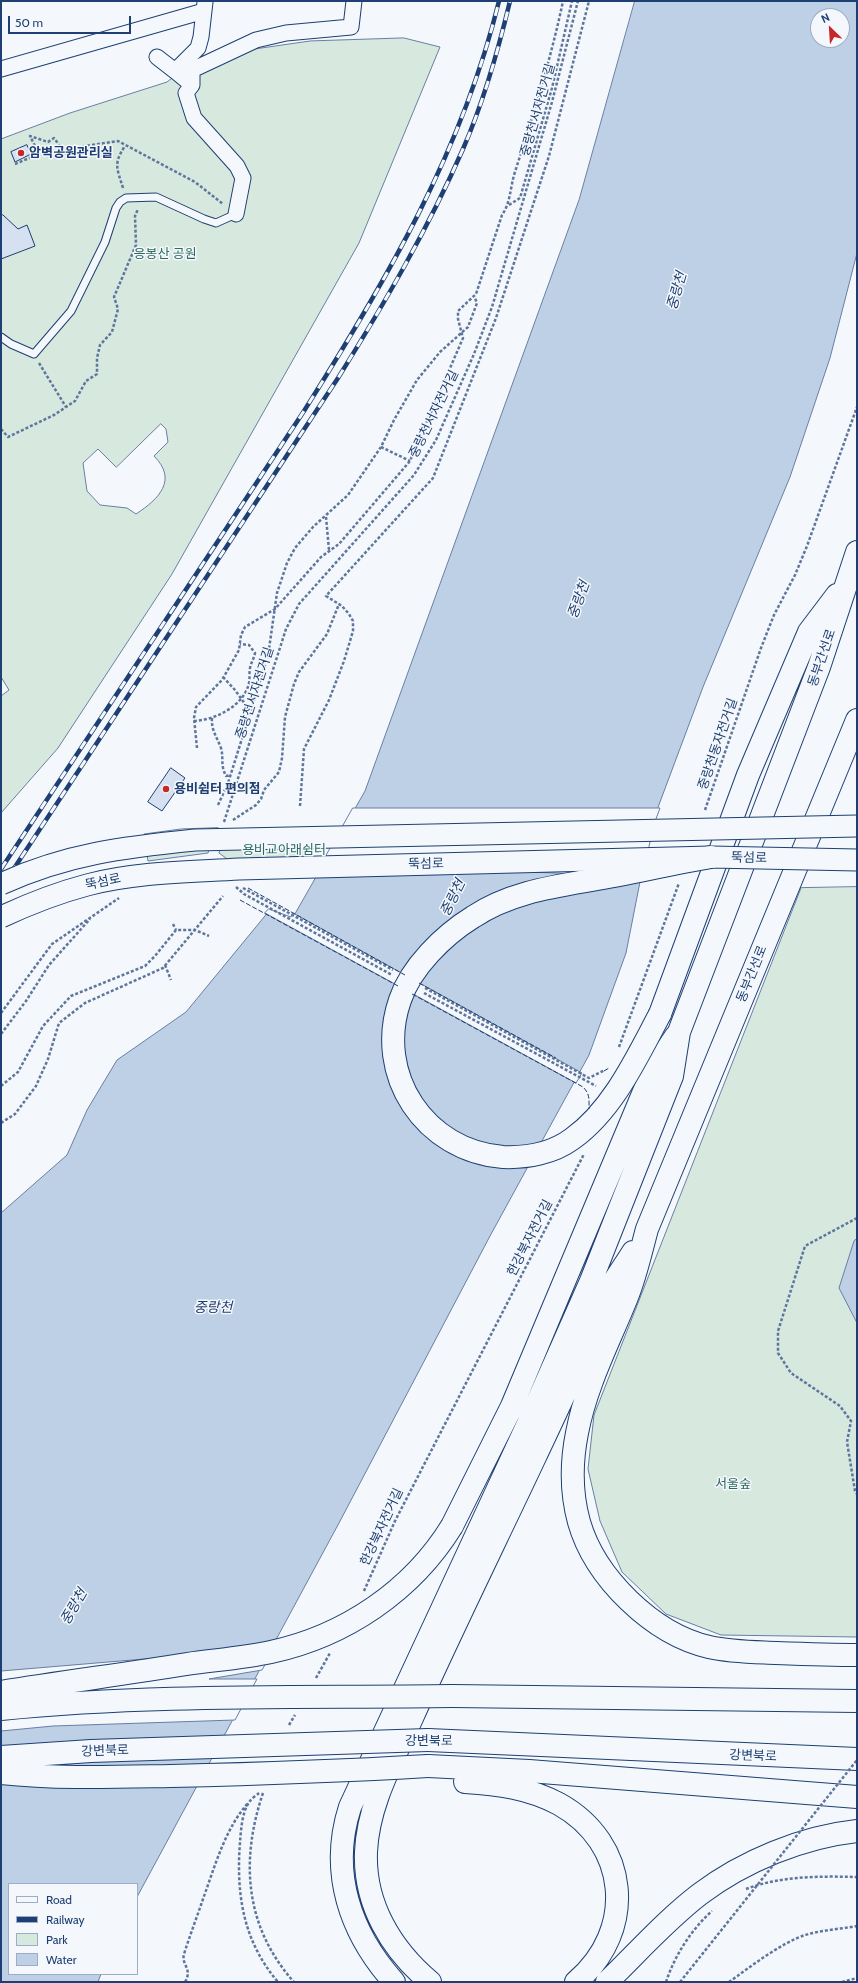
<!DOCTYPE html>
<meta charset="utf-8">
<style>
body{margin:0}
#map{position:relative;width:858px;height:1983px;overflow:hidden;background:#f4f7fb;font-family:Cabin,sans-serif}
canvas{display:block}
.frame{position:absolute;inset:0;border:2px solid #1d3f73;pointer-events:none}
.legend{position:absolute;left:8px;top:1883px;width:130px;height:92px;box-sizing:border-box;background:#f4f7fb;border:1px solid #9eadc5;margin:0;padding:5px 7px;list-style:none;font-size:12px;color:#1d3f73}
.legend li{display:flex;align-items:center;gap:8px;height:20px}
.legend b{width:20px;border:1px solid #9eadc5}
.north{position:absolute;left:810px;top:8px;width:40px;height:40px;box-sizing:border-box;background:#f4f7fb;border:1px solid #9eadc5;border-radius:50%;rotate:335deg;font-size:11px;font-weight:700;line-height:16px;text-align:center;color:#1d3f73}
.north::after{content:'';display:block;margin:auto;width:14px;height:18px;background:#c62828;clip-path:polygon(50% 0,100% 100%,50% 72%,0 100%)}
.scale{position:absolute;left:8px;top:16px;width:123px;height:18px;box-sizing:border-box;border:2px solid #1d3f73;border-top:0;padding-left:5px;font-size:12px;line-height:14px;white-space:nowrap;color:#1d3f73;-webkit-text-stroke:3px #f4f7fb;paint-order:stroke}
</style>
<div id="map">
<canvas width="858" height="1983"></canvas>
<div class="frame"></div>
<ul class="legend">
<li><b style="height:5px;background:#f4f7fb"></b>Road</li>
<li><b style="height:5px;background:#1d3f73"></b>Railway</li>
<li><b style="height:11px;background:#d7e8df"></b>Park</li>
<li><b style="height:11px;background:#bed0e5"></b>Water</li>
</ul>
<div class="north">N</div>
<div class="scale">50 m</div>
</div>
<script>
const ctx = document.querySelector('canvas').getContext('2d');
ctx.lineJoin = 'round';
function fillPath(path, color) { ctx.fillStyle = color; ctx.fill(path, 'evenodd'); }
function stroke(path, color, width, dash) { ctx.strokeStyle = color; ctx.lineWidth = width; ctx.lineCap = dash ? 'butt' : 'round'; ctx.setLineDash(dash || []); ctx.stroke(path); }
function drawText(font, color, halo, rows, align = 'center') {
  ctx.font = font + ' Cabin,"Noto Sans KR",sans-serif'; ctx.lineWidth = 3; ctx.setLineDash([]); ctx.textBaseline = 'middle'; ctx.strokeStyle = halo; ctx.fillStyle = color; for (const [text, x, y, turn = 0] of rows) {
    ctx.save(); ctx.translate(x, y); ctx.rotate((+turn || 0) * Math.PI / 180); ctx.textAlign = isNaN(turn) ? turn : align; if (halo) ctx.strokeText(text, 0, 0); ctx.fillText(text, 0, 0); ctx.restore();
  }
}
const green = new Path2D(`
 M404 38 440 47 359 243 172 574 58 748 1 813V696L9 690 1 677V139L70 113 167 82 199 57 310 41ZM161 424 166 429 168 442 154 456C178 480 159 499 136 514L127 508 100 505 87 491 83 463 98 449 116 467Z
 M218 828 208 853 148 861 144 834 181 829Z
 M329 828 293 873 230 861 219 853 226 829Z
 M857 887V1637L721 1635 666 1614 622 1572 600 1521 588 1469 594 1415 801 888Z`);
fillPath(green, '#d7e8df');
stroke(green, '#687fa3', 1);
const water = new Path2D(`
 M635 1H857V253L830 358 790 477 703 687 651 826 626 953 589 1055 490 1236 339 1523 137 1897V1884H9V1974H101L98 1982H1V1213L67 1155 87 1110 117 1060 186 1012 269 911 292 919 365 791 579 200ZM818 16H842V40H818Z
 M857 1239V1323L839 1288 854 1241Z`);
fillPath(water, '#bed0e5');
stroke(water, '#687fa3', 1);
const pier = new Path2D(`
 M353 808H660L653 827 643 876 527 872H317Z
 M269 909 291 917 293 913 582 1073 576 1083 265 913Z
 M276 1645 262 1670 209 1679H257L235 1720 53 1726 1 1731V1671L228 1652Z`);
fillPath(pier, '#f4f7fb');
stroke(pier, '#687fa3', 1);
const building = new Path2D(`
 M27 145 31 154 15 162 11 152Z
 M3 215 18 229 27 225 35 246 1 259V216Z
 M171 768 185 778 162 811 148 802Z`);
fillPath(building, '#d5e0f0');
stroke(building, '#1d3f73', 1);
const service = new Path2D(`
 M1 337 11 344 34 354 71 311 105 242 116 208 120 202 126 198 156 197 204 219 216 223 236 214`);
const minor = new Path2D(`
 M157 57 175 71
 M1 69 204 11
 M192 85 175 71 198 48 201 37 205 2
 M236 214 243 178 237 166 194 118 186 93 192 85V70L256 40 286 33 351 27 354 1`);
const trunk = new Path2D(`
 M857 720 647 1229C641 1251 636 1275 627 1297 609 1342 586 1385 577 1433 571 1463 571 1493 579 1522 595 1578 653 1634 709 1647 731 1652 754 1652 776 1653 803 1654 830 1655 857 1655
 M660 1014 748 775 809 632 837 595
 M452 1526 512 1406 653 1070 676 1036
 M452 1696 857 1701
 M428 1740 857 1759
 M428 1766 529 1771 857 1797
 M465 1782C498 1784 529 1788 559 1804 629 1843 637 1930 576 1982
 M394 1982C350 1933 329 1872 350 1807L527 1426 591 1281 672 1076 679 1032 819 667 857 552
 M430 1982C391 1949 364 1904 366 1852 368 1804 393 1761 412 1718 451 1631 494 1544 535 1457 550 1425 565 1394 579 1361 589 1338 598 1313 609 1290 616 1277 625 1265 633 1252
 M607 1982C637 1953 666 1920 700 1894 744 1861 802 1837 857 1831`);
stroke(service, '#1d3f73', 9);
stroke(minor, '#1d3f73', 17);
stroke(trunk, '#1d3f73', 24);
stroke(new Path2D(`
 M15 164 39 154 30 136 48 142 54 138 66 154 85 146 118 141 195 182 223 204
 M123 188C117 168 113 164 125 146
 M509 205 520 198 552 88 572 1
 M39 363 66 407
 M1 429 8 437 54 415 75 401 86 381 97 374V358L100 345 112 332 118 309 114 297 136 245 135 216 138 209
 M381 447 410 461
 M326 517 329 550
 M223 677 235 690 250 711
 M212 718C211 730 217 737 221 748 224 759 220 764 226 776L231 775
 M194 721C215 720 244 706 249 683 250 678 249 673 250 668 251 662 254 659 255 653L249 645 240 644
 M197 748 194 718 196 707 222 680 239 650 241 635 245 627 275 609 321 557 339 544 410 461 463 338 458 319V311L476 294 502 215C511 202 510 187 515 172 533 115 551 59 563 1
 M218 805 228 783 268 656 277 593 287 563 295 548 313 527 348 495 381 447 394 420 417 380 440 352 468 327 477 303 474 296
 M300 806 304 749 329 700 344 661 353 631V621L349 614 342 606 326 596 433 478 496 318 549 156 589 1
 M705 810 761 648 774 615 795 575 807 546 857 407
 M233 820 256 805 261 799 264 790 279 772 282 758 285 717 294 684 299 672 327 634 339 604
 M224 822 286 629 299 604 414 475 436 440 474 354 492 307 552 102 578 1
 M236 887 244 894 392 975
 M243 888 393 970
 M173 924 176 930
 M165 965 171 980
 M425 988 589 1078 605 1070
 M424 993 596 1086
 M1 1013 52 944 119 898
 M1 1034 26 1001 49 965 90 919
 M619 1047 679 883
 M1 1086 18 1072 43 1026 71 996 145 966 155 956 176 930H195L209 936
 M1 1123 15 1114 36 1086 48 1059 59 1023 85 1003 163 968 223 896
 M857 1218 805 1246 778 1331V1353L791 1373 840 1406 851 1421 847 1442 855 1491 857 1494
 M364 1591 395 1521 584 1154
 M316 1678 330 1653
 M289 1725 295 1715
 M259 1793C257 1795 252 1798 250 1801 242 1811 241 1830 240 1842 236 1894 243 1941 278 1982
 M263 1793C240 1861 245 1927 294 1982
 M746 1889C780 1876 821 1876 857 1877
 M185 1982C193 1969 181 1965 184 1954 190 1935 197 1917 203 1899 215 1866 225 1829 248 1803
 M666 1982C675 1955 691 1930 712 1911
 M729 1982C750 1967 781 1943 805 1935 822 1930 840 1929 857 1926
 M842 1982 857 1978`), '#5e769c', 2.5, [3, 2]);
stroke(service, '#f4f7fb', 7);
stroke(minor, '#f4f7fb', 15);
stroke(trunk, '#f4f7fb', 22);
const rail = new Path2D(`
 M1 869 304 411C386 281 462 152 499 1
 M1 888 338 378C384 304 428 229 463 149 484 101 498 51 510 1`);
stroke(rail, '#1d3f73', 4.5);
stroke(rail, '#f4f7fb', 3, [9]);
const secondaryBridge = new Path2D(`
 M1 884C66 854 125 847 195 840L857 826
 M1 917C29 904 57 893 87 885 136 872 189 872 239 869L711 857 857 860`);
const trunkBridge = new Path2D(`
 M660 1014C637 1057 613 1110 572 1139 553 1153 527 1158 503 1157 425 1151 374 1075 400 1000 411 967 444 935 473 917 509 893 551 887 592 880 632 873 671 864 711 857
 M1 1692C63 1682 125 1674 187 1664 215 1660 243 1658 271 1652 345 1636 412 1591 452 1526
 M1 1709C151 1694 302 1698 452 1696
 M1 1757 91 1751 428 1740
 M1 1773C57 1779 114 1777 171 1776 257 1774 342 1771 428 1766`);
stroke(secondaryBridge, '#1d3f73', 23, []);
stroke(trunkBridge, '#1d3f73', 24, []);
stroke(new Path2D(`
 M680 1982 857 1760`), '#5e769c', 2.5, [3, 2]);
stroke(secondaryBridge, '#f4f7fb', 21);
stroke(trunkBridge, '#f4f7fb', 22);
stroke(new Path2D(`
 M248 888 405 975
 M240 900 398 986
 M419 983 556 1058
 M412 994 583 1087C590 1094 589 1099 589 1109
 M604 1071 609 1068`), '#1d3f73', 1, [5, 2]);
for (const [x, y, r, color] of [
 [21,153,4,"#c62828"],
 [166,789,4,"#c62828"]
]) { const dot = new Path2D(); dot.arc(x, y, r, 0, 2 * Math.PI); ctx.fillStyle = color; ctx.fill(dot); stroke(dot, '#f4f7fb', 1.5); }
drawText('13px', '#1d3f73', '#f4f7fb', [
 ["중랑천서자전거길",538,110,-74],
 ["중랑천서자전거길",434,414,-64],
 ["동부간선로",822,658,-71],
 ["중랑천서자전거길",255,693,-72],
 ["중랑천동자전거길",718,744,-71],
 ["뚝섬로",749,858,1],
 ["뚝섬로",426,864,-1],
 ["뚝섬로",103,882,-12],
 ["동부간선로",752,974,-68],
 ["한강북자전거길",530,1238,-63],
 ["한강북자전거길",382,1527,-65],
 ["강변북로",429,1741],
 ["강변북로",105,1751,-2],
 ["강변북로",753,1756,2]
]);
drawText('bold 13px', '#1d3f73', '#f4f7fb', [
 ["암벽공원관리실",29,153],
 ["용비쉼터 편의점",174,789]
], 'left');
drawText('13px', '#2c6c60', '#f4f7fb', [
 ["응봉산 공원",165,254],
 ["용비교아래쉼터",284,850],
 ["서울숲",733,1484]
]);
drawText('italic 14px', '#1d3f73', '#f4f7fb', [
 ["중랑천",677,291,-74],
 ["중랑천",579,600,-70],
 ["중랑천",453,898,-64],
 ["중랑천",213,1308],
 ["중랑천",74,1607,-60]
]);
</script>
